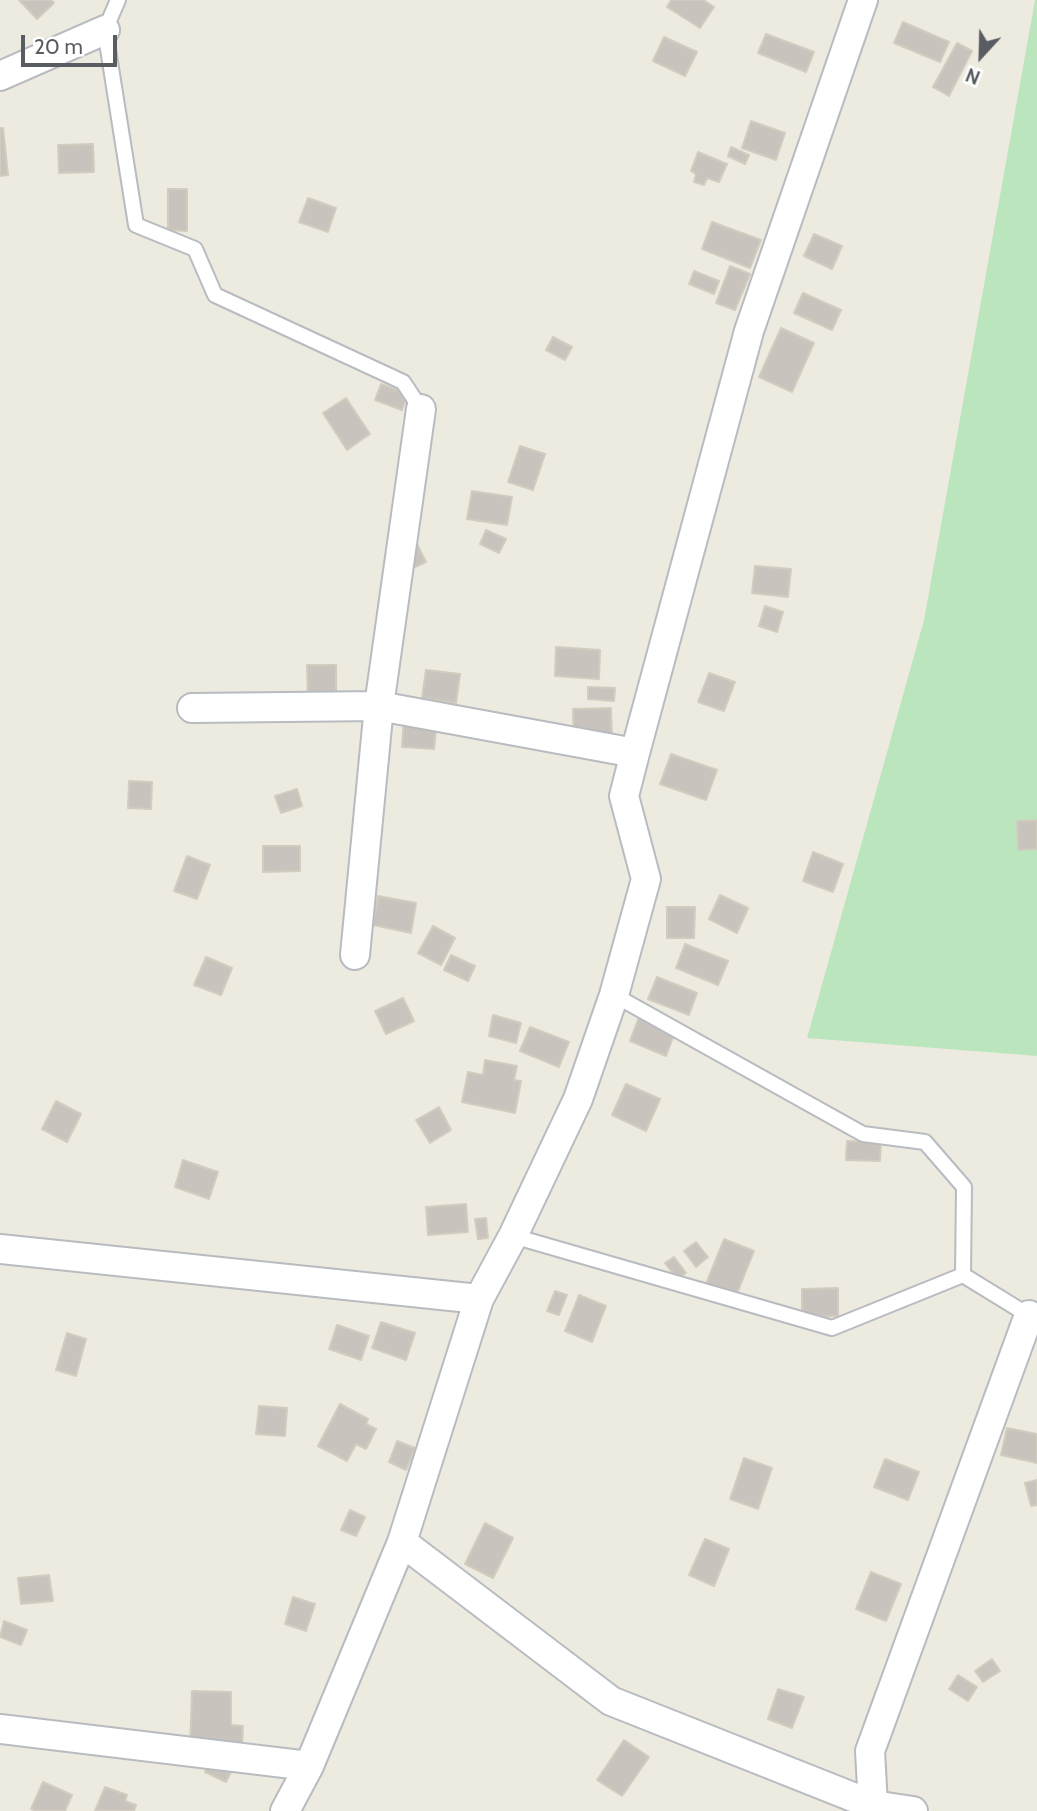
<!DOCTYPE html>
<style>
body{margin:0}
#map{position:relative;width:1037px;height:1811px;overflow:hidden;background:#edebe0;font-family:Cabin,sans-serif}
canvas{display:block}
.north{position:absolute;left:946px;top:21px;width:70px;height:70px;-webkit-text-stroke:5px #fff;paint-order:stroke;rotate:202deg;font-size:19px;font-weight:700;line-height:28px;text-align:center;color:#595d62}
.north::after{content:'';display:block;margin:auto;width:24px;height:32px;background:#595d62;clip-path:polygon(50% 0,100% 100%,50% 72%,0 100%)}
.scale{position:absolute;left:21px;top:35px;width:96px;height:32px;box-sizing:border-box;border:4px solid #595d62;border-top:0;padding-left:9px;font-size:21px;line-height:24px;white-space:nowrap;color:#595d62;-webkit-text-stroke:5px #fff;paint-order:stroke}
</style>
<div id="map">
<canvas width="1037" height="1811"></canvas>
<div class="north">N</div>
<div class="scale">20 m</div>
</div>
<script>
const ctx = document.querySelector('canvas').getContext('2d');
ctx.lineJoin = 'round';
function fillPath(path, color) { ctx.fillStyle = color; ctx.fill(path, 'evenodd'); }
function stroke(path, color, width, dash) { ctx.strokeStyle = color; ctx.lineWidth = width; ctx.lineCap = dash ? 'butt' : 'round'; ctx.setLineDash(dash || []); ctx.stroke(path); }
fillPath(new Path2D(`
 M1035 0H1037V1056L807 1038 924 620Z`), '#bbe6bd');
const building = new Path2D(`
 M19 0H51L54 3 37 19Z
 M671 0H703L714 7 700 28 667 7Z
 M903 22 949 42 940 62 894 43Z
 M766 34 814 52 806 72 758 53Z
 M664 37 697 52 685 76 653 61Z
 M957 43 972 51 949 96 933 87Z
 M751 121 785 133 776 160 742 148Z
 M0 128H3L8 175 0 176Z
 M93 144 94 172 59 173 58 145Z
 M731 147 749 155 745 164 728 156Z
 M698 152 727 164 719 182 707 178 704 185 694 182 696 174 691 171Z
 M168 189H187V231L168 230Z
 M308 198 336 208 328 232 299 222Z
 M712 222 761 240 750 268 702 249Z
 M814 234 842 246 832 269 804 256Z
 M730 266 750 274 735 310 716 303Z
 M694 271 719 281 714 294 689 284Z
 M803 293 841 310 832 330 794 313Z
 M781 328 814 343 792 392 759 377Z
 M553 337 572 347 565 360 546 350Z
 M381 384 408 394 402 410 375 400Z
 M346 398 370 434 347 450 323 413Z
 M520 446 545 454 533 490 508 482Z
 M472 491 512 497 507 525 467 519Z
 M486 530 506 539 499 553 480 544Z
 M414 538 426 562 415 567 403 543Z
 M755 566 791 569 788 597 752 593Z
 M765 606 783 612 777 632 759 626Z
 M556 647 600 650 599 679 555 676Z
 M307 665H336V701H308Z
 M426 670 460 674 456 703 422 698Z
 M709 673 735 682 724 711 698 702Z
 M588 687 615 688 614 701 588 699Z
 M611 708 612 739 574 741 573 709Z
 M404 717 437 720 434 749 402 747Z
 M671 754 717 770 706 800 660 784Z
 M129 781 152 782 151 809 128 808Z
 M297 789 302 806 281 813 275 796Z
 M1037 820V849L1018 850 1017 821Z
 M263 846H300V871L263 872Z
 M813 852 843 864 833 892 803 881Z
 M187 856 210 865 197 899 174 891Z
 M720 895 748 908 737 933 709 919Z
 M378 896 416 903 411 933 373 925Z
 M667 907H695L694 938H667Z
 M433 926 455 938 441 965 418 953Z
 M685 944 728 961 718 985 676 968Z
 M451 955 475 966 468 981 444 970Z
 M206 957 232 968 221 995 194 985Z
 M657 977 697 993 689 1015 648 999Z
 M403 998 414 1021 386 1034 375 1011Z
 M493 1015 521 1023 516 1043 489 1036Z
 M639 1017 675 1032 666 1056 630 1041Z
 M530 1027 569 1042 559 1067 520 1051Z
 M485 1060 517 1066 514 1080 521 1081 515 1113 462 1102 468 1072 483 1075Z
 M626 1084 660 1099 646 1131 612 1115Z
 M56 1101 81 1114 67 1142 42 1129Z
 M439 1107 451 1130 430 1143 416 1120Z
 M847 1141 881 1142 880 1161 846 1160Z
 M183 1160 218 1172 209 1199 175 1187Z
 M466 1204 468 1232 428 1235 426 1207Z
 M486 1218 488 1238 478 1239 475 1219Z
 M724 1239 754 1251 736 1296 706 1284Z
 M696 1242 708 1257 696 1267 684 1251Z
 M674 1257 686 1273 677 1279 665 1263Z
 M838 1288V1316L802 1317V1289Z
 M555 1291 567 1295 559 1315 547 1311Z
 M579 1295 606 1306 592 1342 565 1331Z
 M381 1322 415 1333 406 1360 372 1348Z
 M337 1325 369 1336 361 1360 329 1349Z
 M67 1333 86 1339 76 1376 56 1370Z
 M340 1404 368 1419 366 1424 376 1429 366 1449 356 1444 347 1461 318 1446Z
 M259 1406 287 1408 285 1436 256 1434Z
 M1007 1428 1037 1434V1463L1001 1455Z
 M397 1441 415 1448 406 1470 389 1462Z
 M744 1458 772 1468 758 1509 730 1499Z
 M885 1459 919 1472 908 1500 874 1487Z
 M1037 1480V1505L1031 1506 1025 1483Z
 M350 1510 365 1517 356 1536 341 1530Z
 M485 1523 513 1538 493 1578 465 1564Z
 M705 1539 729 1549 714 1586 689 1575Z
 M871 1572 901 1584 886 1621 856 1609Z
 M49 1575 53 1601 21 1604 18 1578Z
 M293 1597 315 1604 306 1631 285 1624Z
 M4 1621 27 1630 21 1645 0 1637Z
 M992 1659 1000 1671 983 1682 975 1671Z
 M958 1675 977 1687 968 1701 949 1689Z
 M778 1689 804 1697 792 1728 768 1719Z
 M192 1691 231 1692V1725L243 1726 242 1748 190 1749Z
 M624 1740 649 1757 622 1796 597 1780Z
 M213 1756 234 1766 226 1782 205 1772Z
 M43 1782 72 1795 65 1811H36L31 1809Z
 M105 1787 127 1795 125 1801 136 1805 134 1811H95Z`);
fillPath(building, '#c8c4bd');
stroke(building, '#d2ccbe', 2);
const service = new Path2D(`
 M118 0 105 30 136 225 195 249 215 295 403 382 421 409
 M614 995 863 1134 925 1142 964 1187 963 1275
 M513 1236 832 1328 963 1275 1033 1318`);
const minor = new Path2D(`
 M0 76 105 30
 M192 708 379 706 635 753
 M355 955 379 706 421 409
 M0 1249 479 1299
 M402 1542 611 1701 873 1805 913 1811
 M0 1729 309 1766
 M873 1805 870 1751 1029 1315
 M285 1811 309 1766 402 1542 479 1299 513 1236 578 1099 614 995 646 879 624 796 635 753 749 331 863 0`);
stroke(service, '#b8bbc0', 18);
stroke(minor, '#b8bbc0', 32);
stroke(service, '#fff', 14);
stroke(minor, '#fff', 28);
</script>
